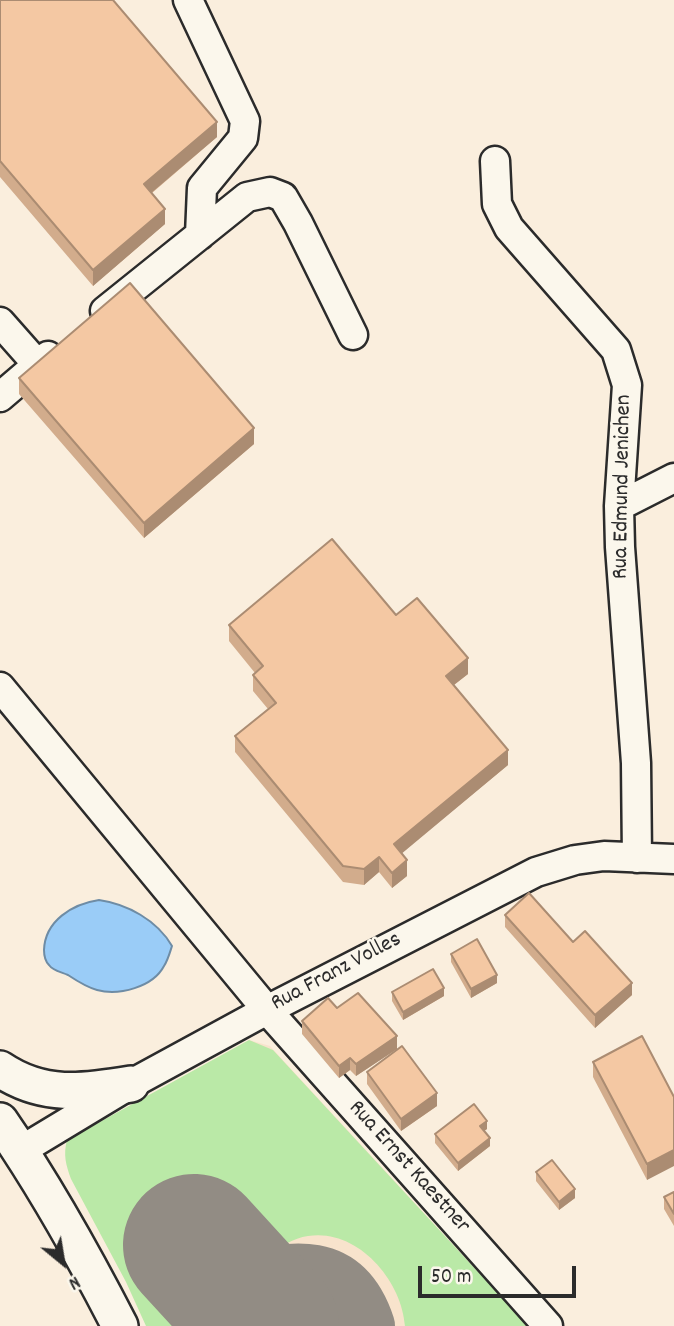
<!DOCTYPE html>
<style>
body{margin:0}
#map{position:relative;width:674px;height:1326px;overflow:hidden;background:#faeedd;font-family:Dekko,sans-serif}
canvas{display:block}
.north{position:absolute;left:28px;top:1228px;width:70px;height:70px;-webkit-text-stroke:5px #fbf7ec;paint-order:stroke;rotate:150deg;font-size:19px;font-weight:700;line-height:28px;text-align:center;color:#2b2b2b}
.north::after{content:'';display:block;margin:auto;width:24px;height:32px;background:#2b2b2b;clip-path:polygon(50% 0,100% 100%,50% 72%,0 100%)}
.scale{position:absolute;left:418px;top:1266px;width:158px;height:32px;box-sizing:border-box;border:4px solid #2b2b2b;border-top:0;padding-left:9px;font-size:21px;line-height:24px;white-space:nowrap;color:#2b2b2b;-webkit-text-stroke:5px #fbf7ec;paint-order:stroke}
</style>
<div id="map">
<canvas width="674" height="1326"></canvas>
<div class="north">N</div>
<div class="scale">50 m</div>
</div>
<script>
const ctx = document.querySelector('canvas').getContext('2d');
ctx.lineJoin = 'round';
function fillPath(path, color) { ctx.fillStyle = color; ctx.fill(path, 'evenodd'); }
function stroke(path, color, width, dash) { ctx.strokeStyle = color; ctx.lineWidth = width; ctx.lineCap = dash ? 'butt' : 'round'; ctx.setLineDash(dash || []); ctx.stroke(path); }
function drawText(font, color, halo, rows, align = 'center') {
  ctx.font = font + ' Dekko,sans-serif'; ctx.lineWidth = 5; ctx.setLineDash([]); ctx.textBaseline = 'middle'; ctx.strokeStyle = halo; ctx.fillStyle = color; for (const [text, x, y, turn = 0] of rows) {
    ctx.save(); ctx.translate(x, y); ctx.rotate((+turn || 0) * Math.PI / 180); ctx.textAlign = isNaN(turn) ? turn : align; if (halo) ctx.strokeText(text, 0, 0); ctx.fillText(text, 0, 0); ctx.restore();
  }
}
fillPath(new Path2D(`
 M249 1040 270 1046 528 1326H172L84 1132Z`), '#f8e3cc');
fillPath(new Path2D(`
 M249 1040 273 1050 528 1326H405C402 1280 357 1228 308 1236 293 1238 281 1248 267 1251L260 1247 222 1205 154 1268 207 1326H146L126 1282 71 1179C66 1165 63 1155 67 1140Z`), '#bae9a7');
const water = new Path2D(`
 M99 900C127 904 157 920 172 946 170 952 168 960 164 966 153 987 119 996 97 990 86 987 77 981 68 975 62 972 53 971 49 965 45 961 44 956 44 950 45 921 72 904 99 900Z`);
fillPath(water, '#9accf7');
stroke(water, '#6e8ca5', 2);
stroke(new Path2D(`
 M229 1283C287 1270 343 1253 367 1326`), '#928c84', 56);
stroke(new Path2D(`
 M194 1245 268 1326`), '#928c84', 142);
const minor = new Path2D(`
 M188 0 245 121 243 138 202 188 200 235
 M495 161 497 204 509 228 616 350 627 385 619 506 620 547 636 763 637 858
 M105 311 247 197 270 192 283 197 298 223 353 335
 M0 322 38 365
 M0 397 48 356
 M619 506 674 478
 M0 687 267 1010 548 1326
 M20 1151 131 1084 267 1010 536 872 575 860 604 856 674 859`);
const major = new Path2D(`
 M0 1069C43 1098 83 1092 131 1084
 M0 1121C45 1186 84 1256 120 1326`);
stroke(minor, '#2b2b2b', 33);
stroke(major, '#2b2b2b', 40);
stroke(minor, '#fbf7ec', 28);
stroke(major, '#fbf7ec', 35);
fillPath(new Path2D(`
 M0 0 217 137 152 193 165 224 93 286 0 177Z
 M19 378 254 444 144 538 19 394Z
 M396 615 468 674 454 685 508 765 401 853 407 876 392 888 379 872 364 885 343 882 235 752V736L268 709 253 691V675L255 673 229 641V625Z
 M505 915 573 942 632 995 595 1028 505 927Z
 M451 954 497 983 471 998 451 962Z
 M392 992 444 996 403 1020 392 1001Z
 M337 1008 397 1049 356 1076 350 1070 339 1078 302 1034V1021Z
 M593 1062 674 1097 647 1180 593 1077Z
 M367 1072 437 1106 401 1131 367 1084Z
 M487 1129 484 1131 490 1146 458 1171 435 1143V1134Z
 M536 1172 575 1198 559 1210 536 1181Z
 M674 1192V1226L664 1209V1197Z`), '#d2ac8c');
fillPath(new Path2D(`
 M217 122V137L144 199V184Z
 M165 209V224L93 286V270Z
 M254 428V444L144 538V523Z
 M468 658V674L446 691V676Z
 M508 750V765L394 860V844Z
 M379 857V872L364 885V869Z
 M407 860V876L392 888V873Z
 M497 975V983L471 998V989Z
 M632 983V995L595 1028V1015Z
 M444 988V996L403 1020V1012Z
 M397 1036V1049L356 1076V1064Z
 M350 1058V1070L339 1078V1066Z
 M437 1093V1106L401 1131V1119Z
 M487 1121V1129L480 1134V1126Z
 M490 1138V1146L458 1171V1163Z
 M674 1150V1166L647 1180V1164Z
 M575 1189V1198L559 1210V1202Z`), '#ab8c72');
const building = new Path2D(`
 M0 0H113L217 122 144 184 165 209 93 270 0 161Z
 M130 283 254 428 144 523 19 378Z
 M332 539 396 615 417 598 468 658 446 676 508 750 394 844 407 860 392 873 379 857 364 869 343 866 235 736 276 703 253 675 263 666 229 625Z
 M529 893 573 942 585 931 632 983 595 1015 505 915Z
 M477 939 497 975 471 989 451 954Z
 M433 969 444 988 403 1012 392 992Z
 M358 993 397 1036 356 1064 350 1058 339 1066 302 1021 328 998 337 1008Z
 M642 1036 674 1097V1150L647 1164 593 1062Z
 M402 1046 437 1093 401 1119 367 1072Z
 M474 1104 487 1121 480 1126 490 1138 458 1163 435 1134Z
 M552 1160 575 1189 559 1202 536 1172Z
 M674 1192V1214L664 1197Z`);
fillPath(building, '#f4c8a3');
stroke(building, '#ab8c72', 2);
drawText('23px', '#2b2b2b', '#fbf7ec', [
 ["Rua Edmund Jenichen",624,487,-89],
 ["Rua Franz Volles",337,973,-28],
 ["Rua Ernst Kaestner",408,1168,48]
]);
</script>
